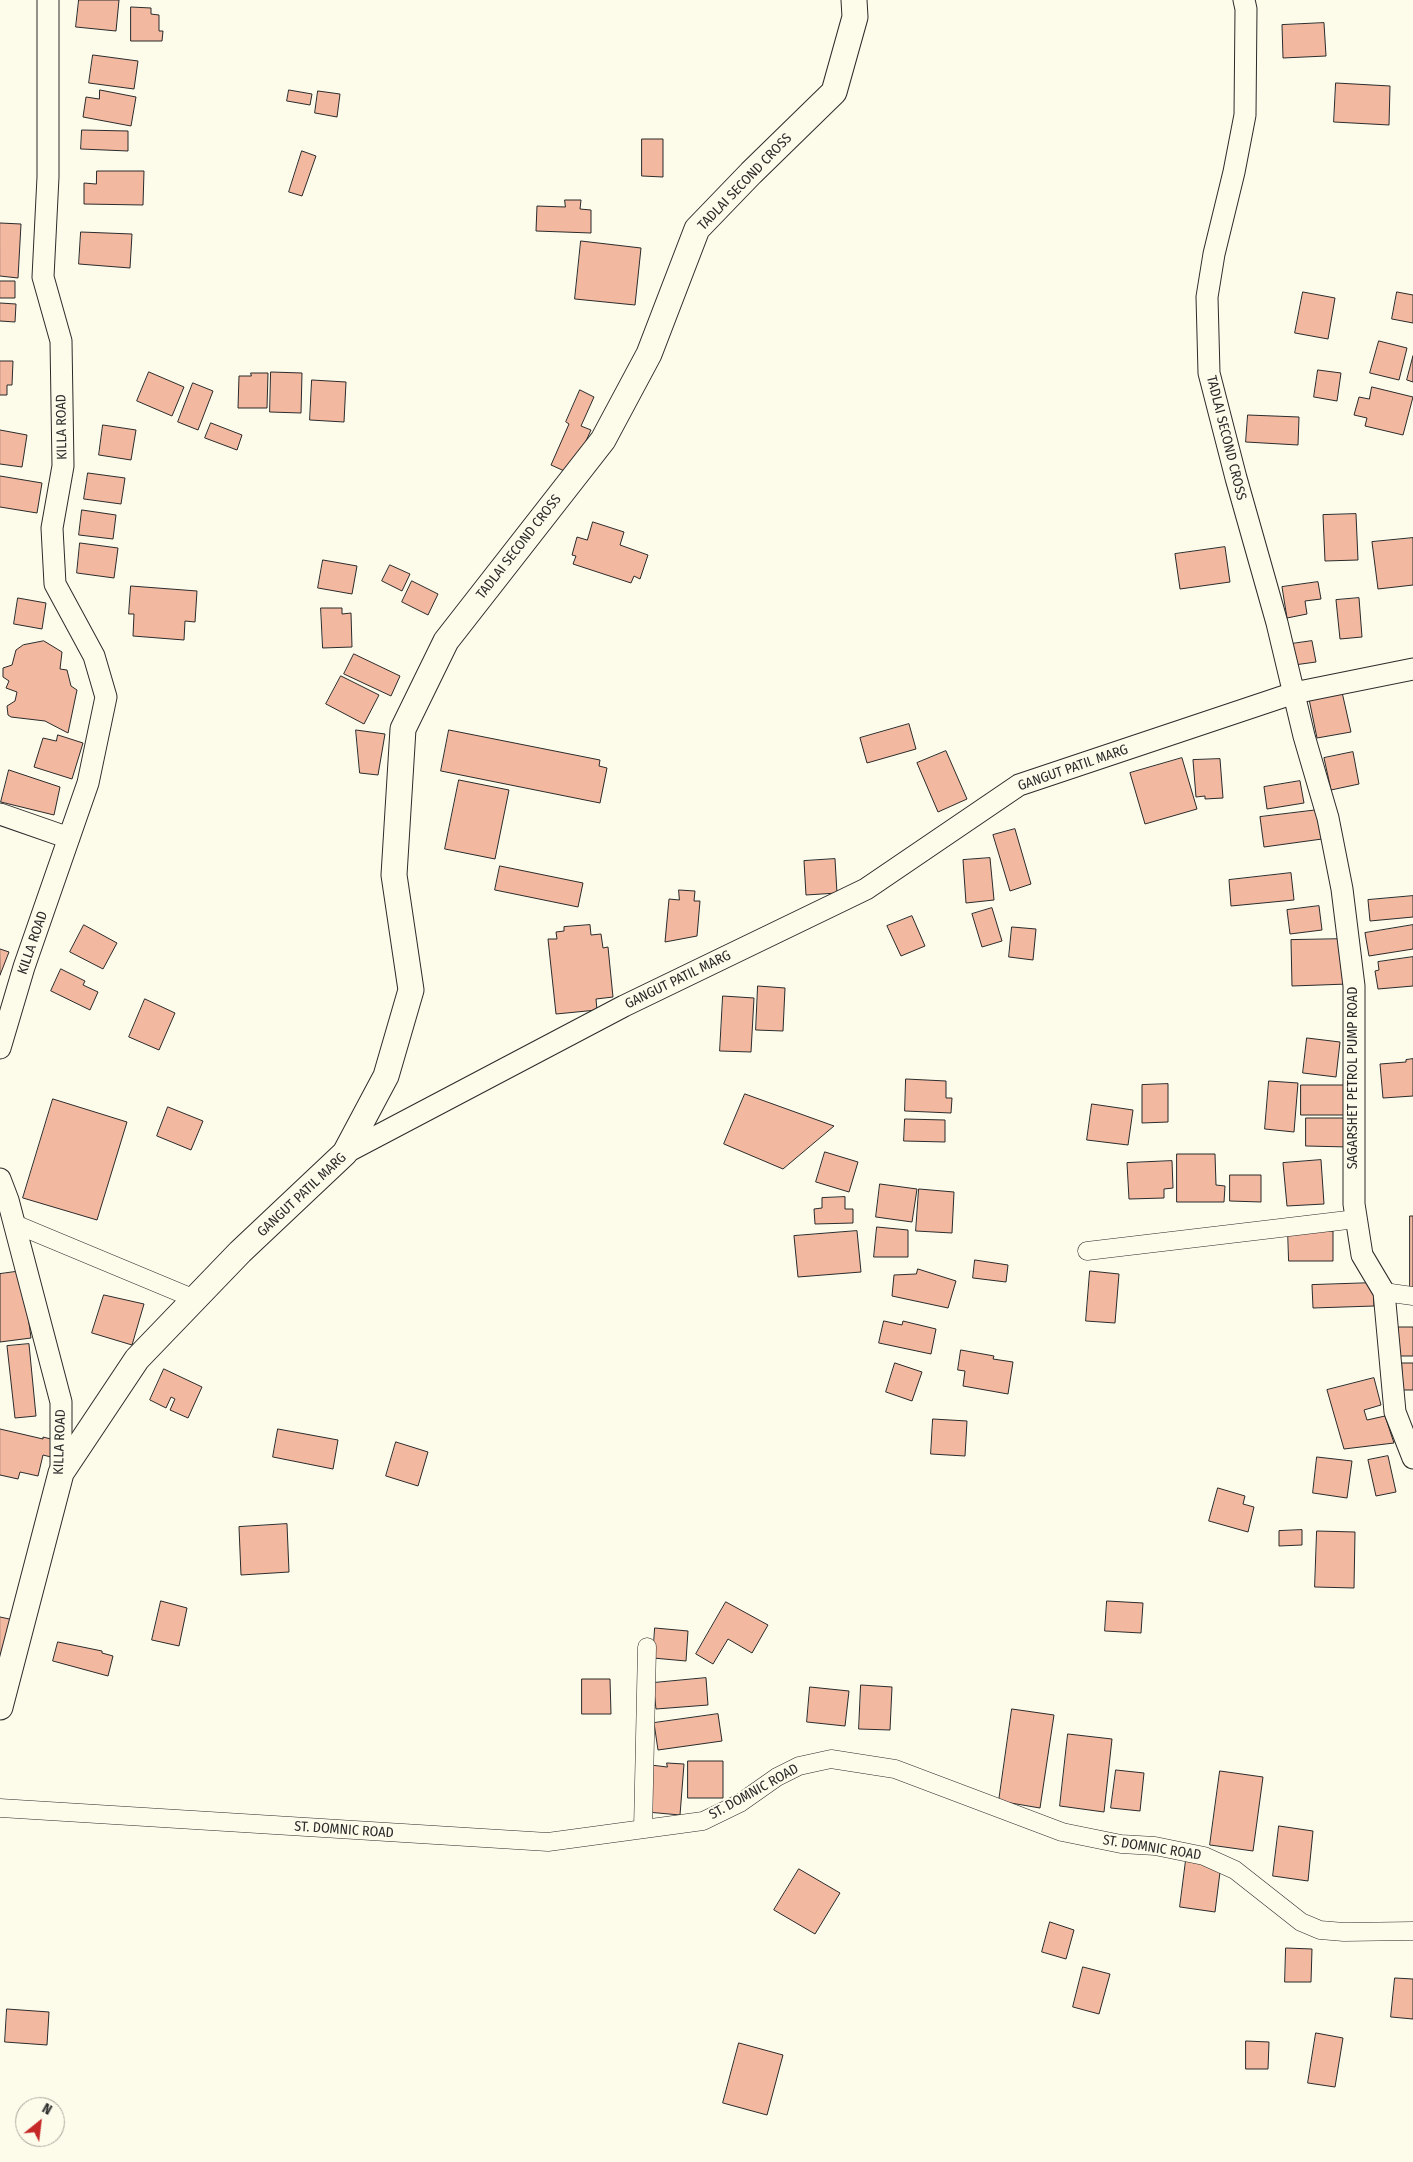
<!DOCTYPE html>
<style>
body{margin:0}
#map{position:relative;width:1413px;height:2162px;overflow:hidden;background:#fdfbea;font-family:"Fira Sans Condensed",sans-serif}
canvas{display:block}
.north{position:absolute;left:15px;top:2097px;width:50px;height:50px;box-sizing:border-box;background:#fdfbea;border:1px solid #a9a89e;border-radius:50%;rotate:29deg;font-size:14px;font-weight:700;line-height:20px;text-align:center;color:#2b2b2b}
.north::after{content:'';display:block;margin:auto;width:18px;height:22px;background:#c62828;clip-path:polygon(50% 0,100% 100%,50% 72%,0 100%)}
</style>
<div id="map">
<canvas width="1413" height="2162"></canvas>
<div class="north">N</div>
</div>
<script>
const ctx = document.querySelector('canvas').getContext('2d');
ctx.lineJoin = 'round';
function fillPath(path, color) { ctx.fillStyle = color; ctx.fill(path, 'evenodd'); }
function stroke(path, color, width, dash) { ctx.strokeStyle = color; ctx.lineWidth = width; ctx.lineCap = dash ? 'butt' : 'round'; ctx.setLineDash(dash || []); ctx.stroke(path); }
function drawText(font, color, halo, rows, align = 'center') {
  ctx.font = font + ' "Fira Sans Condensed",sans-serif'; ctx.lineWidth = 4; ctx.setLineDash([]); ctx.textBaseline = 'middle'; ctx.strokeStyle = halo; ctx.fillStyle = color; for (const [text, x, y, turn = 0] of rows) {
    ctx.save(); ctx.translate(x, y); ctx.rotate((+turn || 0) * Math.PI / 180); ctx.textAlign = isNaN(turn) ? turn : align; if (halo) ctx.strokeText(text, 0, 0); ctx.fillText(text, 0, 0); ctx.restore();
  }
}
const building = new Path2D(`
 M79 0H119L116 31 76 27Z
 M131 7 151 8V14L159 15V31H163L162 41H131Z
 M1324 23 1326 56 1283 58 1282 25Z
 M93 55 138 61 134 89 89 83Z
 M1336 83 1390 86 1389 125 1334 122Z
 M100 90 136 97 131 126 83 117 86 97 99 99Z
 M289 90 312 94 310 105 287 101Z
 M318 91 340 94 337 117 315 113Z
 M82 130 128 131V151L81 149Z
 M642 139H663V177L642 176Z
 M302 151 316 156 302 196 289 192Z
 M97 171H144L143 205 84 204V183L96 184Z
 M565 200H581L580 209 591 210V233L536 231 537 206 565 207Z
 M0 223 21 224 18 278 0 276Z
 M81 232 132 234 130 268 79 264Z
 M581 241 641 248 635 305 575 299Z
 M0 281H15V298H0Z
 M1303 292 1335 298 1328 339 1295 333Z
 M1397 292 1413 295V323L1392 319Z
 M0 303 16 304 15 322 0 321Z
 M1379 341 1407 348 1399 380 1370 373Z
 M1413 356V382L1407 380Z
 M0 361H13L12 385H7V395H0Z
 M1318 370 1341 373 1337 401 1314 397Z
 M149 372 184 387 172 416 137 401Z
 M271 372 302 373 301 413 270 412Z
 M251 373H268L267 408H238L239 376H251Z
 M312 380 346 382 344 422 310 420Z
 M193 383 213 391 198 430 178 422Z
 M1372 387 1413 397 1403 435 1365 426 1367 418 1354 415 1359 397 1369 399Z
 M580 390 594 397 581 426 591 430 571 474 551 465 569 424 566 422Z
 M1248 415 1299 417 1298 445 1246 442Z
 M211 423 242 435 237 450 205 438Z
 M103 425 136 430 131 460 99 455Z
 M0 430 27 435 22 467 0 464Z
 M88 473 125 478 121 504 84 499Z
 M0 476 42 483 37 513 0 507Z
 M82 510 116 515 113 539 79 535Z
 M1356 514 1358 560 1325 561 1323 515Z
 M593 522 624 532 620 545 648 555 640 579 634 576 631 583 573 564 576 556 572 555 577 537 587 540Z
 M1413 538V585L1378 589 1372 542Z
 M80 543 118 548 114 578 77 573Z
 M1225 547 1230 582 1180 589 1175 554Z
 M323 560 357 566 352 594 318 588Z
 M390 565 410 574 402 591 382 581Z
 M412 581 438 594 428 615 402 602Z
 M1318 582 1321 599 1305 601 1307 614 1287 618 1282 587Z
 M131 586 197 591 195 622 185 621 184 640 133 636 134 614H129Z
 M18 598 46 603 42 629 14 624Z
 M1359 598 1362 637 1340 639 1336 600Z
 M321 608H342V614L351 613 352 647 323 648Z
 M44 641 62 652 60 669 67 670 71 686 77 690 68 733 45 721 11 717 8 715 7 706 15 701 17 692 6 688 9 681 3 677V668L12 665 16 650 23 645Z
 M1312 641 1316 662 1294 665 1291 644Z
 M354 654 400 676 391 696 344 674Z
 M341 676 379 695 364 724 326 704Z
 M1342 692 1351 732 1317 738 1309 699Z
 M909 724 916 749 867 763 860 738Z
 M356 730 385 734 378 775 360 773Z
 M449 730 600 760 599 766 607 768 600 803 441 771Z
 M58 735 83 743 72 779 34 767 43 738 56 741Z
 M946 751 967 799 938 812 917 763Z
 M1353 752 1359 784 1331 790 1324 758Z
 M1182 758 1197 809 1145 824 1130 773Z
 M1220 759 1223 798 1205 799V796L1196 797 1193 760Z
 M9 770 60 787 54 815 1 802Z
 M459 780 509 790 495 859 445 849Z
 M1300 781 1304 803 1267 809 1264 787Z
 M1318 810 1322 839 1264 847 1260 817Z
 M1015 829 1031 884 1010 891 993 835Z
 M990 858 994 900 966 903 963 860Z
 M835 859 837 893 806 895 804 861Z
 M500 866 583 883 578 907 495 890Z
 M1291 873 1294 900 1231 906 1229 880Z
 M679 890 695 891 694 901H700L697 936 665 942 669 899 679 900Z
 M1413 896V917L1370 921 1368 900Z
 M1319 906 1322 930 1290 934 1287 910Z
 M992 908 1002 941 982 947 972 914Z
 M912 916 925 946 901 956 887 926Z
 M84 925 117 943 103 969 70 952Z
 M590 925 591 935 601 934 603 948 608 947 613 997 596 999 597 1010 556 1014 548 939H557L556 932 564 931V927Z
 M1413 925V949L1369 956 1365 933Z
 M1012 927 1036 929 1033 960 1009 957Z
 M1347 939 1348 984 1292 986 1291 940Z
 M0 949 9 952 0 975Z
 M1413 957V986L1378 989 1375 971 1379 970 1378 962Z
 M61 969 85 981 83 985 98 992 90 1010 51 991Z
 M758 986 785 988 783 1031 756 1030Z
 M723 996 754 998 751 1052 720 1051Z
 M145 999 175 1013 159 1050 129 1037Z
 M1307 1038 1340 1042 1336 1077 1303 1073Z
 M1413 1059V1096L1383 1098 1380 1064 1406 1062V1060Z
 M906 1079 946 1081V1098H952L951 1113 905 1111Z
 M1269 1081 1298 1083 1294 1132 1265 1129Z
 M1168 1084V1122L1142 1123V1085Z
 M1301 1085H1346V1115H1301Z
 M745 1094 834 1126 783 1169 724 1144Z
 M53 1099 127 1122 97 1220 23 1198Z
 M1092 1104 1133 1110 1128 1145 1087 1140Z
 M168 1107 203 1121 191 1150 157 1136Z
 M1306 1118H1349V1147L1306 1146Z
 M905 1119 945 1120V1142L904 1141Z
 M825 1152 858 1162 849 1192 816 1182Z
 M1177 1154H1215L1216 1185 1225 1186 1224 1202H1177Z
 M1321 1160 1324 1204 1287 1206 1283 1163Z
 M1172 1161 1173 1188 1164 1189V1198L1129 1199 1127 1163Z
 M1230 1175H1261V1202L1230 1201Z
 M880 1184 917 1189 912 1222 876 1217Z
 M919 1189 954 1192 952 1233 916 1231Z
 M845 1197V1209H853V1223L815 1224 814 1209 822 1208V1198Z
 M1410 1216H1413V1290H1410Z
 M877 1227 908 1230V1257H874Z
 M857 1231 861 1272 798 1277 794 1236Z
 M1288 1231H1333V1261H1289Z
 M975 1260 1008 1265 1006 1282 973 1278Z
 M918 1269 956 1281 948 1308 892 1296 894 1275 916 1274Z
 M22 1271 31 1338 0 1342V1274Z
 M1090 1271 1119 1274 1115 1323 1086 1321Z
 M1373 1283 1374 1306 1313 1308 1312 1285Z
 M104 1295 144 1304 132 1345 92 1333Z
 M884 1321 902 1325 903 1321 936 1329 931 1354 879 1343Z
 M1398 1327H1413V1356H1399Z
 M29 1344 36 1416 15 1418 7 1346Z
 M961 1350 994 1356 993 1359 1013 1362 1008 1394 963 1386 965 1371 958 1370Z
 M895 1363 922 1372 912 1401 886 1392Z
 M1402 1363H1413V1390H1403Z
 M164 1369 202 1387 188 1418 170 1410 175 1399 171 1397 166 1408 150 1400Z
 M1374 1378 1381 1405 1364 1410 1367 1420 1385 1416 1394 1443 1344 1449 1327 1390Z
 M933 1419 967 1421 965 1456 931 1454Z
 M0 1429 43 1439V1437L55 1440 51 1457 43 1455 38 1476 20 1472 18 1479 0 1475Z
 M278 1429 338 1440 333 1469 273 1457Z
 M396 1442 428 1452 418 1486 386 1476Z
 M1388 1456 1396 1492 1376 1496 1368 1460Z
 M1317 1457 1352 1461 1347 1498 1313 1493Z
 M1218 1488 1245 1496 1243 1504 1254 1507 1248 1532 1209 1521Z
 M287 1524 289 1572 241 1575 239 1527Z
 M1302 1530V1545L1279 1546V1531Z
 M1317 1531 1355 1532 1354 1588 1315 1587Z
 M161 1601 187 1608 179 1646 152 1640Z
 M1107 1601 1143 1603 1141 1633 1105 1631Z
 M726 1602 768 1625 752 1653 728 1639 713 1664 696 1654Z
 M0 1617 14 1620 4 1658 0 1657Z
 M655 1628 688 1631 686 1661 653 1658Z
 M58 1642 102 1651V1653L113 1656 108 1676 53 1661Z
 M706 1678 708 1705 656 1709 653 1683Z
 M582 1679H610L611 1714H582Z
 M861 1685 892 1687 890 1730 859 1729Z
 M810 1687 849 1691 845 1726 807 1722Z
 M1012 1709 1054 1715 1040 1808 999 1801Z
 M718 1714 722 1741 658 1750 654 1723Z
 M1068 1734 1112 1739 1104 1812 1060 1806Z
 M688 1761H723V1798H688Z
 M667 1763 684 1764 680 1815 647 1812 651 1765 667 1767Z
 M1116 1770 1144 1773 1140 1811 1111 1808Z
 M1220 1771 1263 1777 1253 1851 1210 1845Z
 M1279 1826 1313 1831 1308 1881 1273 1876Z
 M1186 1860 1221 1864 1215 1912 1180 1907Z
 M799 1869 840 1893 815 1934 774 1910Z
 M1050 1922 1074 1930 1066 1959 1042 1952Z
 M1286 1948 1312 1949 1311 1982H1285Z
 M1083 1967 1110 1974 1099 2014 1073 2007Z
 M1395 1978 1413 1979V2019L1391 2017Z
 M7 2009 49 2012 47 2045 5 2042Z
 M1316 2033 1343 2038 1335 2087 1308 2083Z
 M1246 2041 1269 2042 1268 2069H1246Z
 M739 2043 783 2055 767 2115 723 2103Z`);
fillPath(building, '#f2b8a0');
stroke(building, '#2b2b2b', 1);
const minor = new Path2D(`
 M15 1224 195 1299
 M1087 1251 1356 1219
 M1384 1292 1413 1296
 M0 1808 548 1842 703 1821 740 1803 777 1777 799 1766 831 1759 895 1769 1062 1832 1121 1844 1155 1846 1204 1856 1235 1870 1301 1922 1320 1930 1344 1932 1413 1931
 M643 1829 647 1647`);
const tertiary = new Path2D(`
 M1244 0 1246 9 1245 115 1234 172 1214 254 1207 297 1209 373 1236 478 1277 623 1304 736 1328 818 1342 889 1354 986V1204L1362 1255 1384 1292 1395 1412 1413 1458
 M0 814 69 838
 M0 1048 24 967 88 783 106 697 94 656 55 584 52 528 63 466 61 341 43 277 48 177V0
 M345 1153 624 1006 866 889 1019 785 1294 693 1413 669
 M0 1179 8 1200 61 1402V1473`);
const secondary = new Path2D(`
 M0 1707 61 1473 137 1359 240 1252 345 1153 386 1076 411 990 394 875 403 729 446 641 603 440 649 354 697 229 751 173 834 92 855 17 854 0`);
stroke(minor, '#2b2b2b', 19);
stroke(tertiary, '#2b2b2b', 23);
stroke(secondary, '#2b2b2b', 27);
stroke(minor, '#fdfbea', 18);
stroke(tertiary, '#fdfbea', 21);
stroke(secondary, '#fdfbea', 25);
drawText('14px', '#2b2b2b', '#fdfbea', [
 ["TADLAI SECOND CROSS",745,182,-46],
 ["KILLA ROAD",62,427,-91],
 ["TADLAI SECOND CROSS",1226,438,76],
 ["TADLAI SECOND CROSS",519,547,-52],
 ["GANGUT PATIL MARG",1073,768,-19],
 ["KILLA ROAD",33,943,-71],
 ["GANGUT PATIL MARG",678,980,-26],
 ["SAGARSHET PETROL PUMP ROAD",1353,1078,-90],
 ["GANGUT PATIL MARG",302,1195,-43],
 ["KILLA ROAD",60,1442,-88],
 ["ST. DOMNIC ROAD",754,1792,-29],
 ["ST. DOMNIC ROAD",344,1830,4],
 ["ST. DOMNIC ROAD",1152,1848,9]
]);
</script>
